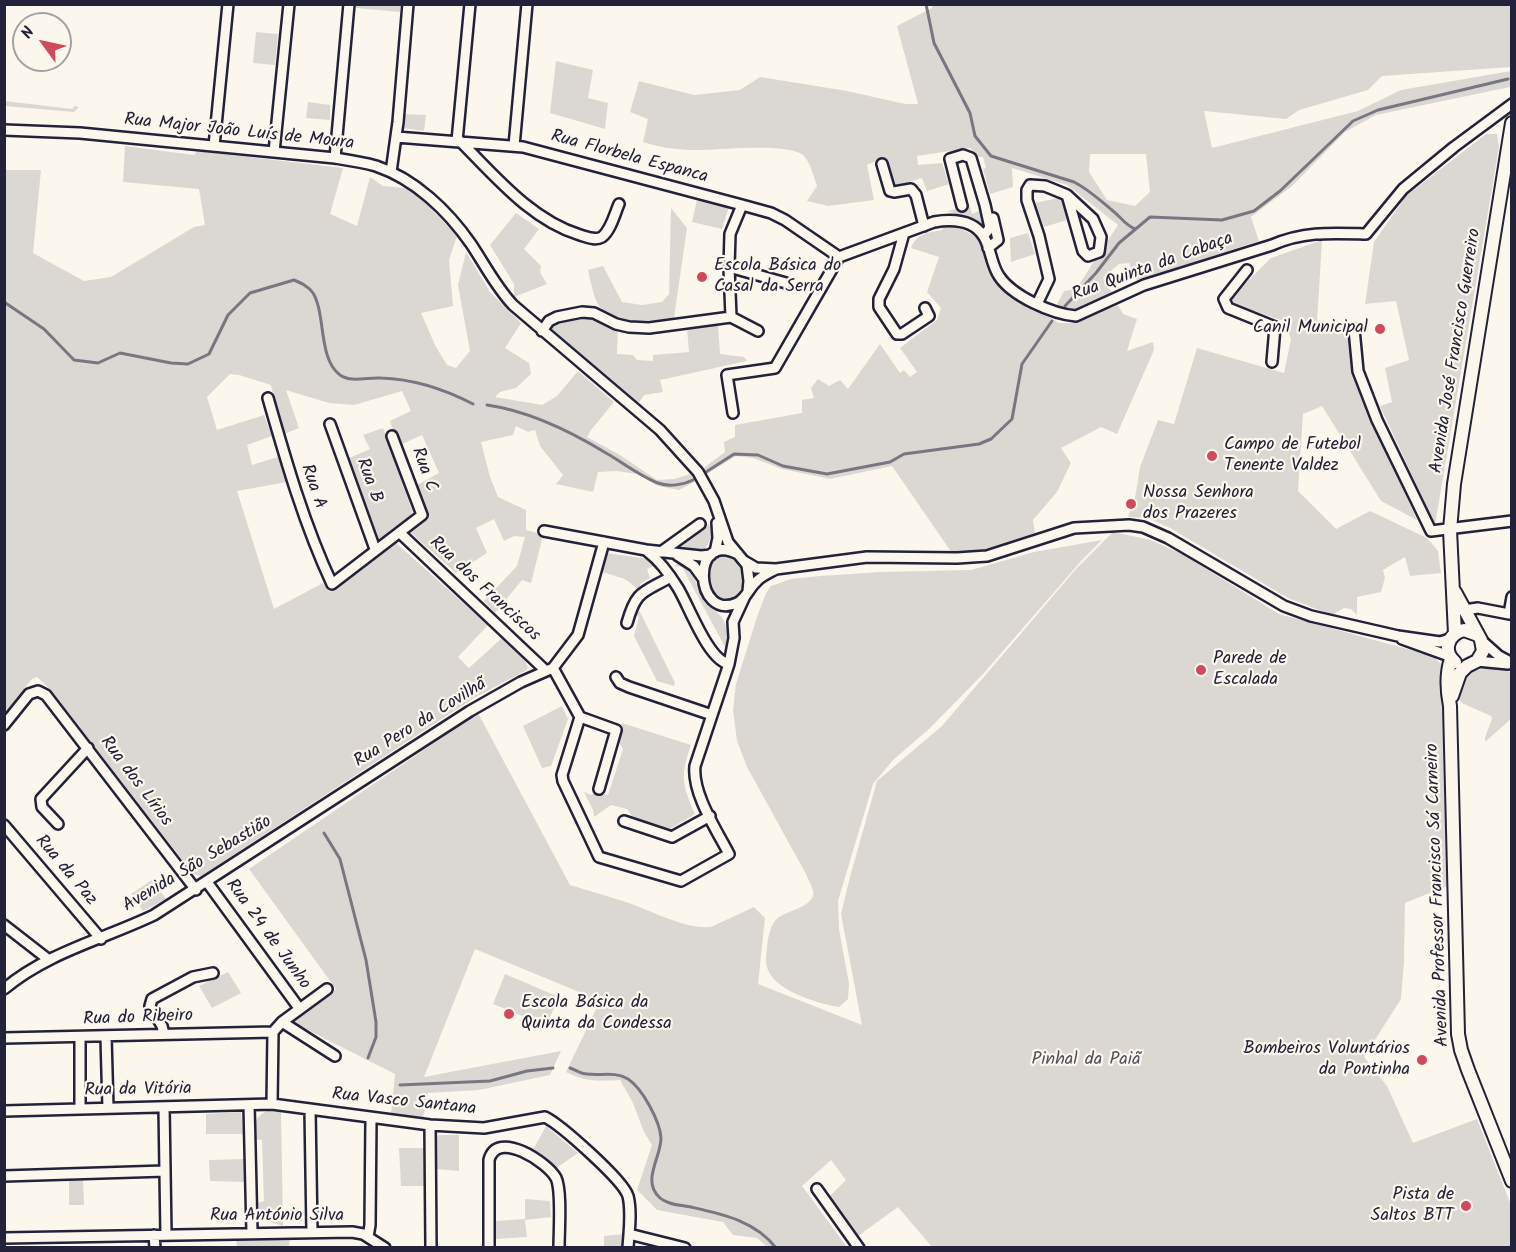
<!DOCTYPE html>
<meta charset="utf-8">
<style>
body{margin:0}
#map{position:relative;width:1516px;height:1252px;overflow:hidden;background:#fbf7ec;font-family:Kalam,sans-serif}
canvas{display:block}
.frame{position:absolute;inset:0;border:6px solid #22223b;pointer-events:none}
.north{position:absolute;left:12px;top:12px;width:60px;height:60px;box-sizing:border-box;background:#fbf7ec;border:2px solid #a4a2a5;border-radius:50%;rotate:303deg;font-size:16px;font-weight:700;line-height:24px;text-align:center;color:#22223b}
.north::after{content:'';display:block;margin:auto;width:21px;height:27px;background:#d1495b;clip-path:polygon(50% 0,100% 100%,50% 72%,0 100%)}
</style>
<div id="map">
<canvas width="1516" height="1252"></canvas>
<div class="frame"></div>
<div class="north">N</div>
</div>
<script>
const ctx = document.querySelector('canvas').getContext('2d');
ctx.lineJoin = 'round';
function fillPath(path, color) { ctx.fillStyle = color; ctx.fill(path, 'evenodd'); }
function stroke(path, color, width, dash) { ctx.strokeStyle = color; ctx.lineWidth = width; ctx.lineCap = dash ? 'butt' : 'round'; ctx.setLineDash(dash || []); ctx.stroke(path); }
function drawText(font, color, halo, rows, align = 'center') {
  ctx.font = font + ' Kalam,sans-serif'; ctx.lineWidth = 4.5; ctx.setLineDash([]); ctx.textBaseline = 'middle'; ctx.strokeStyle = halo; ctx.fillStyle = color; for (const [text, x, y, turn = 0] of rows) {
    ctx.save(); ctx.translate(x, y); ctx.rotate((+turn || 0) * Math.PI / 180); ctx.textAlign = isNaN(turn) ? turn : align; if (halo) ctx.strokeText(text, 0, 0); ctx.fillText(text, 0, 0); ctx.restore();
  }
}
fillPath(new Path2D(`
 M356 5H401L400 12 356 8Z
 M932 5H1511V67L1382 76 1368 90 1299 110 1286 119 1204 111 1212 148 1358 111 1401 90 1511 71 1510 87 1376 115 1345 132 1292 186 1251 217 1259 241 1137 281 1129 263 1119 264 1103 278 1113 295C1092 304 1078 316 1056 306L1064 291 1076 289 1118 225 1067 185 1012 168 1013 187 990 194 983 169 986 168 983 157H979L970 148 917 156 918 165 942 163 949 184 927 191 922 178 897 186 894 185 885 158H882L867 165 874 200 828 206 807 201 817 186C814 177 810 162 804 156 790 142 720 150 698 150 679 150 661 148 643 142L648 119 630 112 639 81 694 95 740 90 760 77 847 91 905 104H918L897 26 932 8ZM1090 154H1146L1150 192 1135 206 1107 200 1089 172Z
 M256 32 278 34 275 65 253 63Z
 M556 61 593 70 588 98 608 103 605 129 550 113Z
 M5 101 72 109 75 106 79 107 74 112 5 106Z
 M308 102 330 105V120L306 118Z
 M402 114 426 115 424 131 403 128Z
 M1486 134H1497L1499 147 1435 525 1380 406 1392 402 1385 368 1409 360 1396 301 1365 304 1374 242 1406 196Z
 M125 146 194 155 197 151 343 168 330 214 357 226 370 177 383 186 404 188 423 200 457 236 449 260 453 306 421 313 436 347 447 365 456 368 470 351 458 285 466 252 490 292 521 323 505 348 529 363 531 374 516 388 500 392 495 397 542 405 557 396 578 371 614 402 591 430 587 437 620 455 657 480 674 479 690 474 696 481 679 490 658 486 637 474 617 471 598 472 593 492 556 484 563 475 540 446 535 430 528 432 516 426 513 435 481 442 490 477 498 497 526 510V530L537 533 542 539 531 583 522 580 495 613 484 601 517 566 525 537 514 536 504 541 494 519 476 528 487 553 456 573 410 532 429 518 417 485 439 473 422 435 398 446 390 421 411 411 402 391 354 405 329 403 286 390 299 428 282 435 271 385 239 375 230 374 207 397 217 430 264 415 272 436 247 445 252 465 278 457 287 482 237 491 274 609 323 583 330 592 396 543 488 625 458 657 469 668 502 638 525 661 528 667 527 670 474 698 201 876 193 874 50 689 37 677 32 679 5 714V170H41L33 253 84 281 111 277 194 227 205 225 199 189 123 182Z
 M1062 197 1067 220 1044 227 1035 203Z
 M697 200 729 207 722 229 692 222Z
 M970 206 972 214 981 210 985 228 969 218 947 211Z
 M671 208 687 228 674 318C653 320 614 327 599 306 594 299 590 279 588 270L603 266 622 302 642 305 662 302 669 294Z
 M516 213 539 229 524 249 541 266 540 272 547 284 514 297V284L490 245Z
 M949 226 957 227 975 236 984 251 987 267 1013 296 1059 323H1072L1118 305 1123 314 1137 319 1127 351 1153 342 1154 350 1117 434 1101 427 1061 448 1071 463 1057 492 1033 520 1035 533 976 552 952 553 892 466 830 479 782 469 753 458 736 456 705 475 701 470 725 452 724 442 735 437V425L802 413V400L814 398 811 388 818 379 829 386 840 380 848 389 880 344 900 373 904 370 910 377 917 372 900 348 937 320 941 308 927 292 939 257 911 248C917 233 927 233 942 230L943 227Z
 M1028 233 1035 254 1011 262 1010 238Z
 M1322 240 1317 321 1347 323 1353 373 1363 403 1417 520 1381 501 1322 406 1303 414 1298 491 1336 529 1370 511 1427 538 1438 551 1441 573 1410 576 1405 557 1383 570 1385 578 1381 592 1357 597V615L1351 609 1344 608 1332 615 1288 598 1170 528 1148 518 1128 517 1135 498 1140 467 1158 420 1174 424 1197 348 1284 373 1291 339 1284 321 1234 305 1231 298 1271 258Z
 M586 317H592L618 329 617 354 633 355 637 360 653 361V355L689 352 687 328 718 325 720 354 744 357 747 361 660 380 663 392 644 395 638 404 552 331V327L556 322Z
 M383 428 412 511 411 517 380 539H377L349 458 370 449 363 435Z
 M709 524C712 534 711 539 706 548L699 550 681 546Z
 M1113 532 1151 540 1182 554 1279 614 1433 656 1443 666 1447 886 1405 903 1404 961 1401 999 1364 1057 1387 1086 1413 1143 1477 1119 1511 1205V1247H932L898 1207 858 1236 827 1199 846 1180 831 1160 802 1186 847 1247H767L757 1238 733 1235 723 1222 657 1210 637 1190 652 1145 644 1132 633 1103 620 1080C600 1081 584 1082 566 1072L598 1005 579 992 475 949 424 1077 561 1051 550 1075 479 1090 428 1093 423 1118 391 1115 395 1074 292 1022 336 989 249 869 478 713 570 885C590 891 610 897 629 903 652 911 687 930 711 927L754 907 765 918 758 984 862 1025 841 914 850 877 877 781 942 726 1076 569Z
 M1102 540 1082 560 983 674 929 729 893 760 873 784 838 901 839 929 849 984 848 999 839 1007C819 1004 776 991 768 970 765 963 766 955 767 948 768 939 769 929 775 921 784 910 807 910 813 896 815 890 808 880 806 874L747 767 737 741 733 710 736 684 757 617 766 593 771 586 791 579 820 576 881 572 971 570 1034 552Z
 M606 553 649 559 656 565 647 569 650 578 640 584 641 589H638L625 579 602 572Z
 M720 557C752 554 750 611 717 596 706 585 704 563 720 557Z
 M679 561C699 569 693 589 706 603 713 611 722 613 725 624 728 632 727 639 725 647L682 567 675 566Z
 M636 604 675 683 674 686 657 681 634 636 639 617 633 612Z
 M1492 668 1511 672V719L1485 742V737L1492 719 1491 716 1462 703 1456 696C1465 674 1466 670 1492 668Z
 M562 706 568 719 551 766 542 768 523 726Z
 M622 723 691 745C680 777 682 784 695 814L668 830 635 820 627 809 611 805 594 817 593 810 584 792 591 795 595 792 608 795 623 749 617 739Z
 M152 880 166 899 143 911 131 894Z
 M228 972 241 993 212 1008 199 986Z
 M505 974 559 997 546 1026 493 1004Z
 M270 1110 281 1111 283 1226C266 1221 262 1221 258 1203L264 1201 262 1140 254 1139C255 1122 253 1117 270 1110Z
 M241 1112 243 1134H206V1114Z
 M546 1126 578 1153 555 1169 517 1143 534 1148Z
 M438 1135H459V1171L436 1169 435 1138Z
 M399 1148H424V1186H401Z
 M245 1159 244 1182 210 1181 209 1160Z
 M69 1179H83L84 1205H69Z
 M525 1199 550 1201 551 1217 525 1220 527 1237 495 1239 496 1221 525 1219Z
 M623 1234V1247H604V1236Z
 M290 1237 289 1247H237L236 1238Z`), '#dbd8d3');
stroke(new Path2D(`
 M926 4 934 43 970 113 975 136 991 156 1074 182C1088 189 1101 201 1113 211 1122 218 1125 225 1135 229
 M4 302 44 329 74 360 98 363 120 353 171 363 188 364 209 354 228 315 250 293 294 280C301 283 308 286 313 293 326 314 318 359 340 375 351 383 368 377 381 378 414 379 444 389 473 404
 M1065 306 1096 273 1119 243 1150 217 1222 220 1254 211 1280 191 1353 121 1378 110 1508 79
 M487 405C529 411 570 431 606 453 622 462 640 476 658 483 669 487 683 485 693 480
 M706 472 734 454 758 455 783 466 827 474 890 462 904 454 979 444 991 439 1012 419 1022 364 1052 321
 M324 833 340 859 366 960 376 1022V1037L368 1058
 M570 1068C576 1070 581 1074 587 1074 601 1076 615 1071 628 1079 642 1088 660 1121 661 1138 661 1158 641 1181 660 1198 668 1205 681 1205 691 1207 722 1214 756 1221 776 1248
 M400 1085 490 1081 527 1071 553 1068`), '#787681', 3);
const minor = new Path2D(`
 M4 130 80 133 335 158C348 160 362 162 376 166 415 179 448 211 471 244 485 265 496 287 513 305L660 430 698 472 714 501 728 542 747 565 749 581 748 591
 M396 137 523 147 742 205 771 213 785 220 839 257
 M457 141 470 4
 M460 141C495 176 531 220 580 235 587 237 595 241 602 237 611 230 615 213 619 204
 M214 146 228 4
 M514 146 527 4
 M274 152 289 4
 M335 158 349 4
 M882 164 890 191 894 192 911 189 916 195 924 226
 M391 172 398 122 408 4
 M962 206 950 159 963 155 971 158 985 205 990 228 984 235
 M904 233 894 269 879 299V307L897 334H902L929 316 925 308
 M988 248 998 240 993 218
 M839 257 934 222C952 219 973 219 984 237 991 249 991 264 999 276 1012 296 1052 314 1076 316L1144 285 1272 245C1304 231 1332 233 1366 234L1403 189 1454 147 1512 104
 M729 267 786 283
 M1247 270 1224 299 1228 308 1275 327 1272 362
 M1037 304 1049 279 1039 236 1027 200V190L1030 185 1045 186 1067 195 1083 251 1088 256 1099 252 1101 237 1093 219 1067 195
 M731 317 729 267 730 234 742 205
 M1354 329 1358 371 1377 420 1431 531 1512 521
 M542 331 549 321 557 317 582 312 594 313 616 324 629 327 649 328 731 317 758 331
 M268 398C286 461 304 524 332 584L422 515 392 436
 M733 413 727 375 775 368 839 257
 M330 424 375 549
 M544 531 646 550 701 556 711 555
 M400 533 546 671
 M604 542 578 635 553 668 580 717 562 775 563 781 599 857 681 881 729 854C716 829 692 793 695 766L729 664 734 638 733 622 745 596
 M648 552C660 561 670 575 678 588 689 606 708 660 729 664
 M661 552 700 524
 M715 552 718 538 717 523
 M738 554C690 529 694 622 737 603 746 599 749 588 756 582 761 576 769 573 776 569
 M677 555 694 566 702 577
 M744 561 756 568 776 569 867 557 957 558 987 556 1074 528 1129 525 1143 527 1168 538 1284 606 1311 616 1398 636 1440 642 1450 639
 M1464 610 1478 608 1509 614 1512 597
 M627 623C636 591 642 593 669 578
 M1402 639 1449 656
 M1481 640 1499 656 1512 663
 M1477 661 1508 664
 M616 677 620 683 629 687 712 715
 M580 717 616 730 599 789
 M4 725 29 694 38 691 46 695 196 890
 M624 821 672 837 710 816
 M58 824 42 807 41 799 88 748
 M4 825 101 939
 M207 882 299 1008
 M4 925 49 960
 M4 989C48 952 104 939 154 915L470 711 521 682 553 668
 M282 1022 335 1056
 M164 1034 162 1026 150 1006 152 999 193 977 213 973
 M80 1037V1108
 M106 1037 108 1108
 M4 1038 273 1032
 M272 1104 273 1032 282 1022 327 989
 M249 1105 252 1233
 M164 1107 166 1235
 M310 1110 312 1232
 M4 1111 272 1104 430 1125 484 1128 545 1117C561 1125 623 1180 628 1196 632 1212 629 1232 628 1248
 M430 1125 431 1248
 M4 1176 165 1171
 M817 1189 859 1248
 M629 1234 685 1248
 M154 1235 155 1248
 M368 1237 370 1225 371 1119
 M4 1238 352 1232 363 1234 385 1248
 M489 1248V1160C497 1129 547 1162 556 1178 562 1190 559 1232 559 1248`);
const major = new Path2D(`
 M1455 634 1450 530 1454 484 1512 123
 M1451 659C1446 674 1447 691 1450 706L1458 1034 1461 1050 1468 1070 1512 1181
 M1455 662C1442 651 1448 634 1464 630L1478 635
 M1452 696 1460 673 1467 666 1477 661 1483 651 1481 640 1455 592`);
stroke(minor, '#22223b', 14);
stroke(major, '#22223b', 16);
stroke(minor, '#fbf7ec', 9);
stroke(major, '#fbf7ec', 12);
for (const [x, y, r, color] of [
 [702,277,6,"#d1495b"],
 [1380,329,6,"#d1495b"],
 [1212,456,6,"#d1495b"],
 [1131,504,6,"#d1495b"],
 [1201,670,6,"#d1495b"],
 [509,1014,6,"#d1495b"],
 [1422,1060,6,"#d1495b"],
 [1466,1206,6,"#d1495b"]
]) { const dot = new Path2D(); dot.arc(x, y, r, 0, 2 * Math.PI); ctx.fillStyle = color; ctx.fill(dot); stroke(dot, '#fbf7ec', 2); }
drawText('18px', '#22223b', '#fbf7ec', [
 ["Rua Major João Luís de Moura",239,133,6],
 ["Rua Florbela Espanca",629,158,15],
 ["Rua Quinta da Cabaça",1153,268,-20],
 ["Avenida José Francisco Guerreiro",1457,351,-81],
 ["Rua C",423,470,70],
 ["Rua B",368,481,70],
 ["Rua A",312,487,71],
 ["Rua dos Franciscos",484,590,43],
 ["Rua Pero da Covilhã",421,724,-32],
 ["Rua dos Lírios",135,782,53],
 ["Avenida São Sebastião",198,865,-31],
 ["Rua da Paz",65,871,50],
 ["Avenida Professor Francisco Sá Carneiro",1439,895,-92],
 ["Rua 24 de Junho",267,935,54],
 ["Rua do Ribeiro",138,1019,-2],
 ["Rua da Vitória",138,1091,-1],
 ["Rua Vasco Santana",404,1103,6],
 ["Rua António Silva",277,1217]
]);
drawText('18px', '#22223b', '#fbf7ec', [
 ["Escola Básica do",714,267],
 ["Casal da Serra",714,288],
 ["Canil Municipal",1368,329,"right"],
 ["Campo de Futebol",1224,446],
 ["Tenente Valdez",1224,467],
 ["Nossa Senhora",1143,494],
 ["dos Prazeres",1143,515],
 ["Parede de",1213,660],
 ["Escalada",1213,681],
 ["Escola Básica da",521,1004],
 ["Quinta da Condessa",521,1025],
 ["Bombeiros Voluntários",1410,1050,"right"],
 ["da Pontinha",1410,1071,"right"],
 ["Pista de",1454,1196,"right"],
 ["Saltos BTT",1454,1217,"right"]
], 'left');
drawText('18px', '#505061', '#fbf7ec', [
 ["Pinhal da Paiã",1086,1061]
]);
</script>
